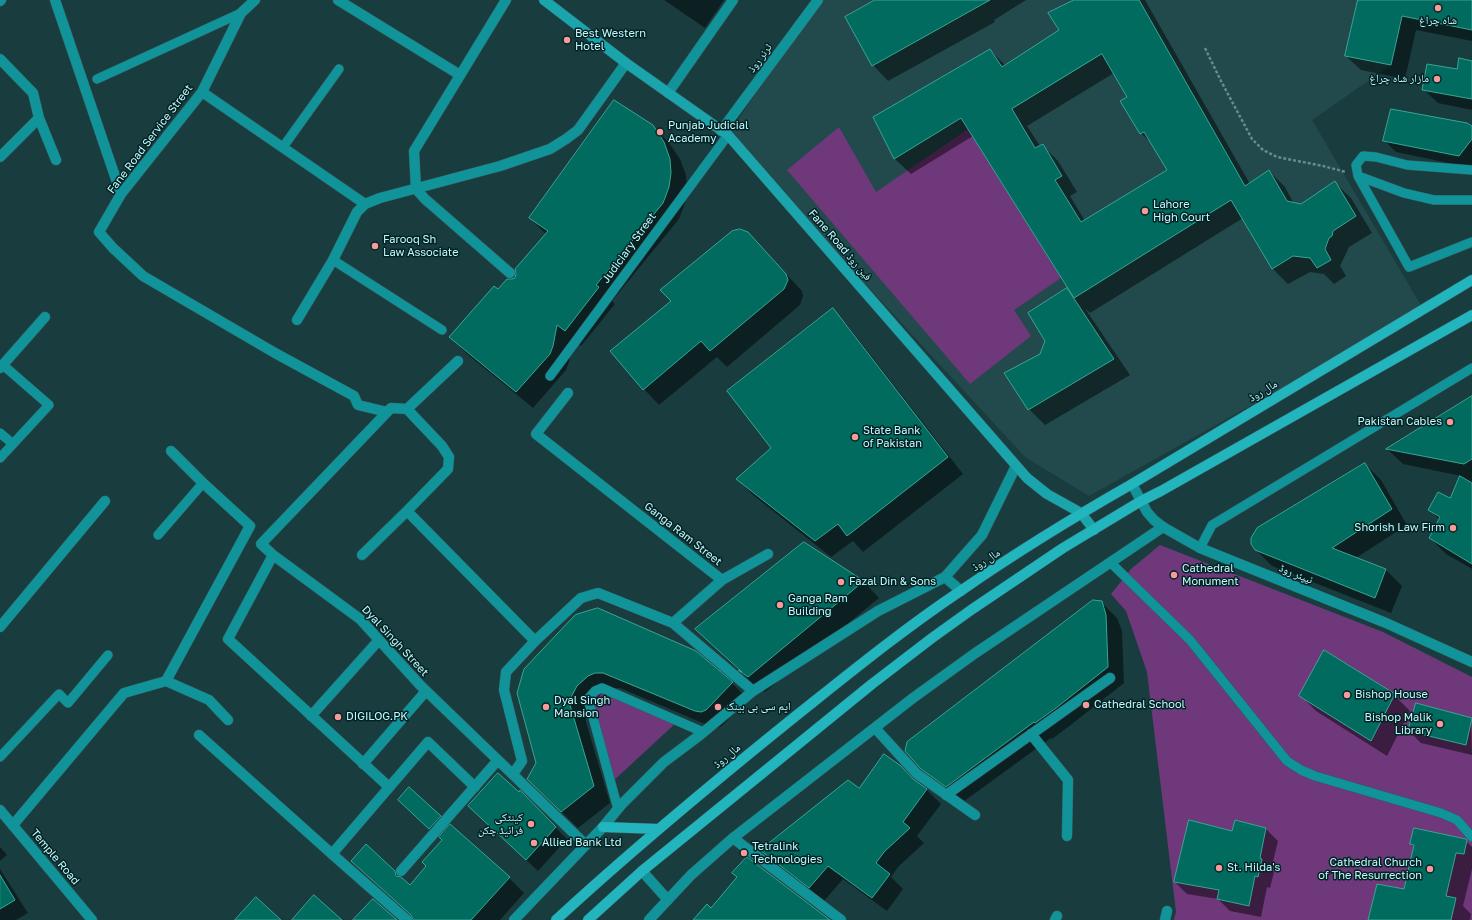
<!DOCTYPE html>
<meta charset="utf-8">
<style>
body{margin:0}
canvas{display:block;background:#193c3e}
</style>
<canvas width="1472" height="920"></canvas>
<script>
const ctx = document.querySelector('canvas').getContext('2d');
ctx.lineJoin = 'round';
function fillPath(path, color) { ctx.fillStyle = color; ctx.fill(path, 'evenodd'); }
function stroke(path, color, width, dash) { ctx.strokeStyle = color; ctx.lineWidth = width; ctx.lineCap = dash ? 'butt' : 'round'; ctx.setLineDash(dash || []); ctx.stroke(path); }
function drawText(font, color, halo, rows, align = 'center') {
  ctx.font = font + ' "Golos Text","Noto Naskh Arabic",sans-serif'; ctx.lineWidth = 3; ctx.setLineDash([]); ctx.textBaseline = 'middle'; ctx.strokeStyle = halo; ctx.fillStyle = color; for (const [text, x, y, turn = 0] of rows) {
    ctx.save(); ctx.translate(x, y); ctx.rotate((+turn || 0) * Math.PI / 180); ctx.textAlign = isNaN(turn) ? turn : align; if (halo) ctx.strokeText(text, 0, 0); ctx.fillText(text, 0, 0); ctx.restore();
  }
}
fillPath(new Path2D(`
 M818 0H1405L1391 65 1312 120 1423 309 1089 496 1025 457 728 135Z`), '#22494c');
fillPath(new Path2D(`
 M839 127 876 192 968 129 1061 278 1014 310 1031 336 970 384 787 170Z
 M1160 545 1383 632 1472 677V920H1174L1176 912 1147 672 1126 611 1111 594 1131 569Z
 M602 688 678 721 611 783 588 699Z`), '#6f387a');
fillPath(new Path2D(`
 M664 0H724L705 28Z
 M877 0H1026L994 20 995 22 888 81 873 65Z
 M1076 0H1145L1250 184 1269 171 1285 187 1294 204 1301 205 1335 183 1351 198 1372 233 1349 247 1340 266 1346 276 1334 284 1324 274 1310 272 1288 284 1272 268 1243 218 1090 313 1087 310H1086L1130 375 1045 425 1029 409 1041 354 1067 290 1072 294 973 136 911 174 895 159 874 117 990 50 1005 65 1061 31ZM1114 73 1129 97 1141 133 1154 146 1168 170 1085 221 1070 196 1077 192 1058 161 1042 145 1040 146 1027 126Z
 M1359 0H1472V41L1416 30 1405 79 1361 70 1346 56Z
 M1472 62V110L1438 103 1423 89Z
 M653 126 669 143 680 159 686 175 687 189 685 203 679 219 612 301 615 304 581 346 573 340 569 362 566 370 533 408 466 353 450 337 498 291 515 278 546 234 530 218Z
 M1472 128V168L1396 152 1384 140Z
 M748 233 802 291 803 296 800 305 727 367 717 357 659 405 644 389 672 302Z
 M833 310 848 326 963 474 863 552 853 541 831 557 753 495 737 479 772 448Z
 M1472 397V569L1446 554 1430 538 1440 520 1430 510 1450 500 1461 476 1403 464 1387 449Z
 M1365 464 1381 480 1407 525 1356 558 1386 570 1402 586 1391 613 1272 566 1256 550Z
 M804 543 864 582 879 598 765 692 755 686 696 629Z
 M1101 602 1117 618 1122 631 1124 683 1072 724 1052 739 1051 738 963 802 939 785 922 768Z
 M696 652 732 683 748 699 722 726 717 728 712 727 620 688 611 689 604 692 593 702 586 715V722L610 803 578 828 544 795 537 763 525 670Z
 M1300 695H1394L1410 711 1387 756 1316 711Z
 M1471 719 1472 755 1421 743 1409 731Z
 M916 782 927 790 941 804 917 836 924 843 898 867 891 877 903 889 887 911 843 879 824 901 776 864 761 850 860 790Z
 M520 792 567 839 538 871 481 818Z
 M407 808 440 816 448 824 438 836Z
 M1266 829 1278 841 1271 870 1274 872 1270 888 1267 887 1261 917 1230 911 1218 899 1187 894 1175 882 1232 832Z
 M1465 840 1472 847V869L1463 906 1471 914 1470 920H1369L1405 890 1414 847 1411 844Z
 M0 847 7 855 0 861Z
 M352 861 394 872 410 887 509 878 524 893 500 920H414L413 917Z
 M0 869 28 913 16 920H0Z`), '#0007');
const building = new Path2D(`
 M875 0H990L872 66 845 17Z
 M1074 0H1139L1245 186 1269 170 1287 201 1301 204 1335 181 1356 216 1333 231 1332 236 1329 238 1325 249 1331 260 1317 268 1310 258 1293 256 1272 269 1231 200 1074 298 961 118 894 159 873 117 990 49 1002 67 1059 30 1048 13ZM1102 54 1127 97 1120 101 1140 134 1144 132 1167 170 1081 222 1055 180 1062 176 1043 144 1035 148 1012 109Z
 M1358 0H1472V30L1402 16 1391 65 1345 56Z
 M1459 58 1472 61V99L1422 90 1427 64 1457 69Z
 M614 100 653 125 664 142 670 159 671 173 669 187 663 203 596 285 599 287 565 331 557 325 553 346 550 354 516 392 449 337 494 286 498 289 507 279H512L515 278 516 274 515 269 548 231 529 218Z
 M1391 109 1467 123 1472 126V139L1459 156 1383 141Z
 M740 229 748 232 786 274 788 280 784 289 710 351 701 341 643 390 610 351 671 301 660 290 732 231Z
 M1067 288 1114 359 1028 410 1004 373 1040 354 1045 341 1028 313Z
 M833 308 948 457 847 536 838 524 815 541 736 479 771 448 727 391Z
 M1472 396V459L1464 464 1386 449Z
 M1365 463 1392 509 1332 548 1386 569 1375 598 1255 550 1251 544V538L1257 528Z
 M1460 476 1472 483V564L1429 538 1440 517 1428 510 1438 492 1450 498Z
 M804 542 864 581 748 677 738 670 742 672 695 629Z
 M1093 600 1102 601 1106 615 1108 667 1056 708 1035 723 1034 722 946 787 921 769 905 751 907 742Z
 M598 608 696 651 733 682 706 710 701 712 695 711 603 673H595L588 676 577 686 570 699V705L594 786 561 812 527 779 536 763 517 693 524 669 575 615Z
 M1324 650 1395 694 1371 741 1299 696Z
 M1416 703 1472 718 1466 745 1408 731Z
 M884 754 901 766 913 779 927 789 903 822 910 828 884 852 876 863 890 874 872 898 828 866 809 888 760 850 848 780 859 788Z
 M498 773 519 792 520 790 556 827 526 860 468 806Z
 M409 787 441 816 429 829 398 800Z
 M1189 820 1232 831 1235 820 1266 828 1260 858 1262 859 1258 877 1255 876 1249 906 1217 899 1219 890 1174 882Z
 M450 824 510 877 471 920H413L411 915 351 861 366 844 395 871 396 876 401 877 410 885 426 866 422 862 442 840 439 837Z
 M1414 828 1466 839 1467 840 1464 854 1456 853 1446 896 1456 898 1451 920H1368L1377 884 1404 889 1414 845 1410 844Z
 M747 857 830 920H693L707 904 711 908 737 877 732 873Z
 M0 875 15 900 0 909Z
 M314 895 342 920H292Z
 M256 897 281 920H235Z
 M373 899 397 920H353Z`);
fillPath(building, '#006b5e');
stroke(building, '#39a594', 1);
const service = new Path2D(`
 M97 79 241 13
 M283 147 339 69
 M1358 176 1356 165 1363 156 1376 157 1407 165 1472 170
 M1472 200H1434L1404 193 1358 176 1409 267 1472 242
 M333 260 442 330
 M550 376 728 135
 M0 433 13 444
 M0 458 49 405 3 365
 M158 535 203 483
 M1200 548 1212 525 1472 368
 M1111 563 1190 640 1287 761 1301 770 1315 776 1441 813 1457 820 1472 837
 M0 757 59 694 68 703 108 655
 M618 809 588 699 595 691 602 688 703 732`);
const minor = new Path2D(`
 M55 0 121 194
 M255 0 241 13 202 92 121 194 99 232 113 248 143 276 275 353 354 396 358 405 387 412
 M338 0 460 75
 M506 0 414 151 416 189 425 199 510 273
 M0 1 1 0
 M0 59 33 93 39 118 56 160
 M202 92 365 204
 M668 93 733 0
 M0 157 39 118
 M297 320 333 260 357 212 365 204 380 198 500 166 550 149 566 139 578 130 626 63
 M0 368 45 317
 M568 393 536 434 722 580 673 623 753 691
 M407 409 458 361
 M407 511 535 641
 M273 555 228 639 389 787
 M362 555 407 511 448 469 449 457 442 446 407 409 391 408 261 544 273 555 360 619 420 685 586 845
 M945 577 961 591
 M722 580 768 554
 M0 627 105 501
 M166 681 209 700 228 720
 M311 716 379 640
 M875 728 917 774 975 815
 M1031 734 1068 780 1067 836
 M199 735 332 854
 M363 764 426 691
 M513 774 522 761 504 690 506 672 535 641 581 598 598 593 673 623
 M946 795 1110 678
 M13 825 124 693 166 681 250 526 203 483 171 451
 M733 838 841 920
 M401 871 498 760
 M642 871 668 900
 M407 920 332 854 428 742 475 787
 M514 920 603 827 622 804 664 762 700 735 753 691 878 611 945 577 982 535 1016 466
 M649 920 691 875 733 838 913 698 974 654 1163 527
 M1055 920 1057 916
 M1165 920 1167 911`);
const tertiary = new Path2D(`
 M721 131 818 0
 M1132 484 1147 512 1154 520 1163 527 1200 548 1386 623 1472 662
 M0 810 92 920`);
const secondary = new Path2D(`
 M544 0 626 63 728 135 1027 478 1047 494 1081 513 1094 530`);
const primary = new Path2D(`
 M603 827 659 829
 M556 920C634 848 715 781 797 715 851 672 905 628 962 590 1017 552 1074 517 1132 484L1472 280
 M588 920 642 871 872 684 932 638 971 610 1063 548 1141 501 1161 491 1472 315`);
stroke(service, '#345a5d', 10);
stroke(minor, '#345a5d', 11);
stroke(tertiary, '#345a5d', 11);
stroke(secondary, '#345a5d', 11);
stroke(primary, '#345a5d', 11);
stroke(new Path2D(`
 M1205 48 1221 81 1252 139 1263 150 1277 157 1323 166 1346 172`), '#638c8e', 2.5, [3, 2]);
stroke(service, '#10949a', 9);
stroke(minor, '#10949a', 10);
stroke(tertiary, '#10949a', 10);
stroke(secondary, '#1aa4ab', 10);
stroke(primary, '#23b5bd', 10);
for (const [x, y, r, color] of [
 [1438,8,4,"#f59b9a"],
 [567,40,4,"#f59b9a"],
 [1437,79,4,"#f59b9a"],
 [660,132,4,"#f59b9a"],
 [1145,211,4,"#f59b9a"],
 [375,246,4,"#f59b9a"],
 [1450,422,4,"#f59b9a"],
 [855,437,4,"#f59b9a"],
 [1453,528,4,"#f59b9a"],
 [1174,575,4,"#f59b9a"],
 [841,582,4,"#f59b9a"],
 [780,605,4,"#f59b9a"],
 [1347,695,4,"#f59b9a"],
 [1086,705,4,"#f59b9a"],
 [546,707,4,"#f59b9a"],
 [718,707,4,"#f59b9a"],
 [338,717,4,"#f59b9a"],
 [1440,724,4,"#f59b9a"],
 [531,824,4,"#f59b9a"],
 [534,843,4,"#f59b9a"],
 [744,853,4,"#f59b9a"],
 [1219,868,4,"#f59b9a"],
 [1430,869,4,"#f59b9a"]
]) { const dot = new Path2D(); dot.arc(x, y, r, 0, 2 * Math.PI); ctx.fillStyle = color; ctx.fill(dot); stroke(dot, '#002325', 1.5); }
drawText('11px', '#c7f8fb', '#002325', [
 ["شاہ چراغ",1438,21,"center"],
 ["Best Western",575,34],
 ["Hotel",575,47],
 ["مازار شاہ چراغ",1429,79,"right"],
 ["Punjab Judicial",668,126],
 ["Academy",668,139],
 ["Lahore",1153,205],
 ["High Court",1153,218],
 ["Farooq Sh",383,240],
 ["Law Associate",383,253],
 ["Pakistan Cables",1442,422,"right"],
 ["State Bank",863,431],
 ["of Pakistan",863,444],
 ["Shorish Law Firm",1445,528,"right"],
 ["Cathedral",1182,569],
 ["Monument",1182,582],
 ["Fazal Din & Sons",849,582],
 ["Ganga Ram",788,599],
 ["Building",788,612],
 ["Bishop House",1355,695],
 ["Dyal Singh",554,701],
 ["Mansion",554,714],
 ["Cathedral School",1094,705],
 ["ایم سی بی بینک",726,707],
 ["DIGILOG.PK",346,717],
 ["Bishop Malik",1432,718,"right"],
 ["Library",1432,731,"right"],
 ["کینٹکی",523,818,"right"],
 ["فرائیڈ چکن",523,831,"right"],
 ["Allied Bank Ltd",542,843],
 ["Tetralink",752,847],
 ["Technologies",752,860],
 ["Cathedral Church",1422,863,"right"],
 ["of The Resurrection",1422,876,"right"],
 ["St. Hilda's",1227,868]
], 'left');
drawText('11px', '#c7f8fb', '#002325', [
 ["ٹرنر روڈ",760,58,-54],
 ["Fane Road Service Street",150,139,-53],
 ["Fane Road فین روڈ",840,245,49],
 ["Judiciary Street",629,248,-54],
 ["مال روڈ",1263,391,-31],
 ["Ganga Ram Street",683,534,38],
 ["مال روڈ",986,560,-33],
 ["نیپئر روڈ",1296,574,22],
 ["Dyal Singh Street",395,641,47],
 ["مال روڈ",727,756,-40],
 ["Temple Road",55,857,50]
]);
</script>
